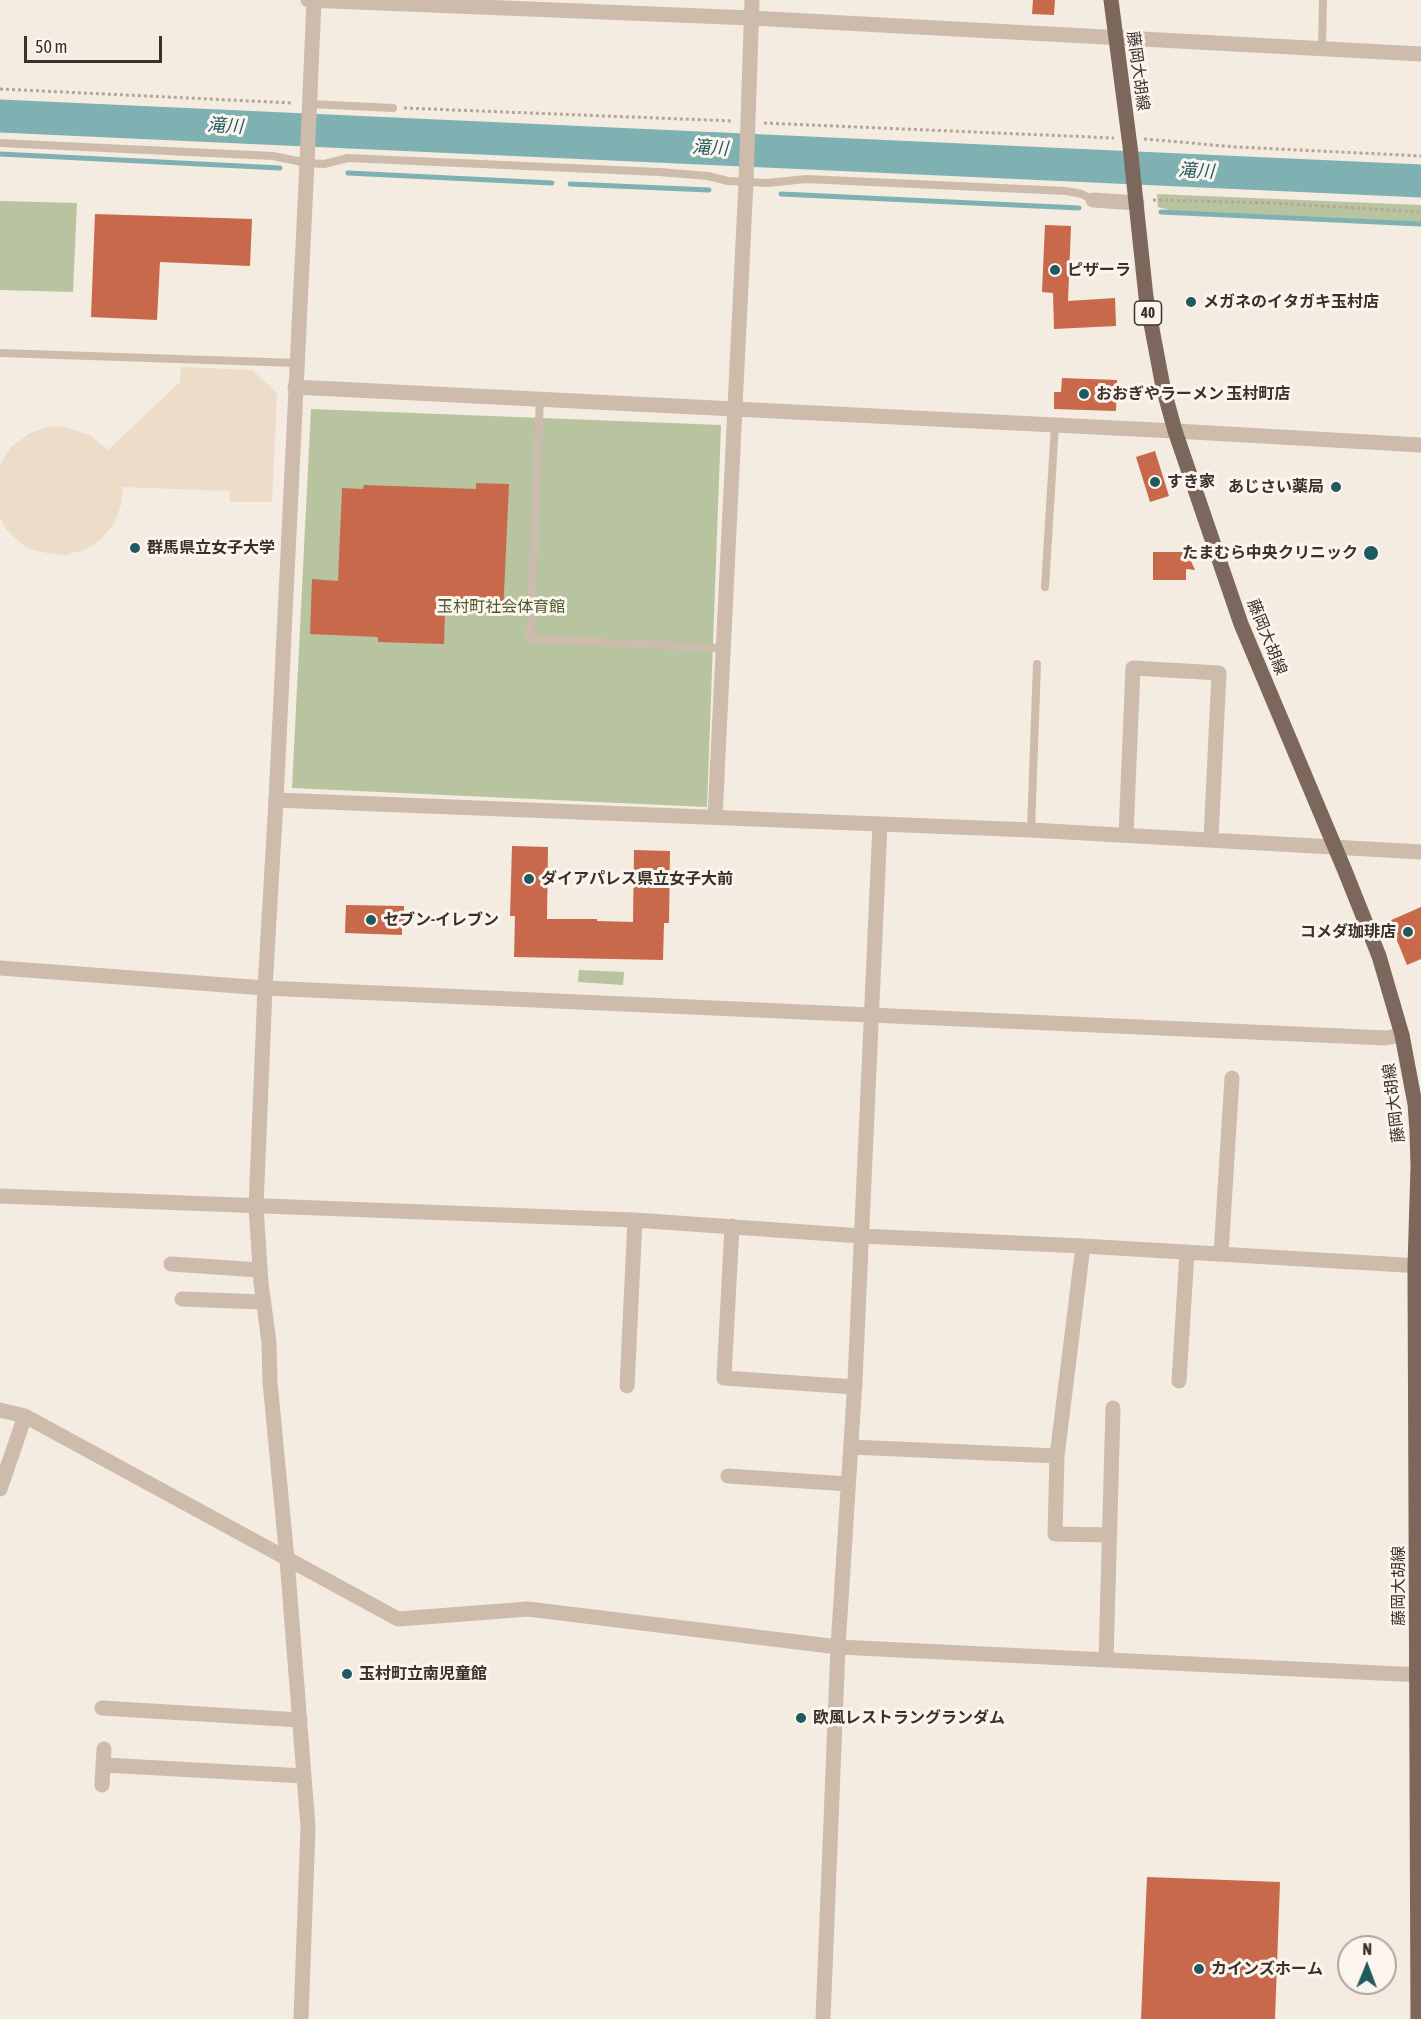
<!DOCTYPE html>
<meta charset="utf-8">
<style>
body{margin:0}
#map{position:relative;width:1421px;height:2019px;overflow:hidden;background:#f4ebe1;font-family:"Asap Condensed",sans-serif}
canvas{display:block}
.north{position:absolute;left:1337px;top:1935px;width:60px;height:60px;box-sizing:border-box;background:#fbf5ee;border:2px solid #aea6a0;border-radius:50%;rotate:1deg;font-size:16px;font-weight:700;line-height:24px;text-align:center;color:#3b302b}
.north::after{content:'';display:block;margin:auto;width:21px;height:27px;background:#1f5a5e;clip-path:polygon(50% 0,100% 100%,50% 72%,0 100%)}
.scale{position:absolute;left:24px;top:36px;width:138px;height:27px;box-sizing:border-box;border:3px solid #3b302b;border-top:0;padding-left:8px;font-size:18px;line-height:21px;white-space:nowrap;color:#3b302b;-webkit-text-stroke:4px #fbf5ee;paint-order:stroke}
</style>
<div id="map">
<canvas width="1421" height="2019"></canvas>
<div class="north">N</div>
<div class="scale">50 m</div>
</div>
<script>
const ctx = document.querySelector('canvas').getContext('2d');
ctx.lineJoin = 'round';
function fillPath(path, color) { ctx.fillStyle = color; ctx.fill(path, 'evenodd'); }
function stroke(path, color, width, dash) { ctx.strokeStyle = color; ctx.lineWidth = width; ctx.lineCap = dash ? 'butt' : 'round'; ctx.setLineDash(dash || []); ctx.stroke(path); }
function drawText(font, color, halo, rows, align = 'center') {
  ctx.font = font + ' "Asap Condensed","Noto Sans JP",sans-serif'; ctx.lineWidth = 6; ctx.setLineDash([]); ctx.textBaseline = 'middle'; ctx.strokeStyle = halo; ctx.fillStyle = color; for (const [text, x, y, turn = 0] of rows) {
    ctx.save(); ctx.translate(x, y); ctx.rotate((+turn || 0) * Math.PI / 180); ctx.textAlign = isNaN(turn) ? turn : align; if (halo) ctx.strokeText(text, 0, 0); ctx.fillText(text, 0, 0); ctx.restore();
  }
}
fillPath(new Path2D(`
 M1157 194 1421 205V222L1169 210 1158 207Z
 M0 201 77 203 73 292 0 290Z
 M311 409 721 425 707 807 292 788Z
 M579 970 624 972 623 985 578 982Z`), '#b8c4a0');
fillPath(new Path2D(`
 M181 367 252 370 277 393 272 502H230V491L123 487 121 505 114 524 101 539 85 550 64 555 52 554 33 550 23 545 14 537 6 529 0 517V465L11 447 30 433 52 426 63 427 90 435 108 450 180 382Z`), '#ecdcc8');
stroke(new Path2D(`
 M0 154 280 168
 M348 173 552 183
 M570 184 709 190
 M781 194 1079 208
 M1161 212 1421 224`), '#7fb0b2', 5);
stroke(new Path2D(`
 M0 116 1421 181`), '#7fb0b2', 33);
fillPath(new Path2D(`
 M1033 0H1055L1054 15 1032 14Z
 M95 214 252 219 250 266 160 262 157 320 91 317Z
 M1045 225 1071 226 1068 301 1115 298 1116 326 1054 329 1053 293 1042 292Z
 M1062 378 1117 380 1116 411 1054 409V392H1061Z
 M1155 451 1169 496 1150 502 1136 457Z
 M476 483 509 484 503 615 445 612 444 644 378 642V637L310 634 312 579 338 581 342 488 363 489 364 485 476 489Z
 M1153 552H1187L1195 570 1186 569V580H1153Z
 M512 846 548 847 547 919H597V921L633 922 634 850 670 851 669 923H664L663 960 514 957 515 916H510Z
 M346 905 404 906V911H407V928H402V935L345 933Z
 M1421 907V959L1407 965 1389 921Z
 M1147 1877 1280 1882 1275 2019H1141Z`), '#c8694b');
stroke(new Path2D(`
 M0 89 293 103
 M404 108 733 121
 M764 123 1114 138
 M1144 139 1237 147 1421 156
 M1153 200 1273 203 1421 212`), '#b9a596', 3, [3, 3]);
stroke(new Path2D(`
 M1322 48 1323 0
 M310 104 393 108
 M0 143 273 156 307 163 324 164 348 158 659 172 708 176 728 181 767 183 806 179 1066 191 1082 194 1093 200
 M0 353 297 363
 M540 398 530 639 723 648
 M1045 587 1055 425
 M1031 830 1037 664`), '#cdbbac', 8);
stroke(new Path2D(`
 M308 0 751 18 1421 54
 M307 163 314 0
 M1093 200 1137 203
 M276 800 1031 830 1421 852
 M715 817 746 182 752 0
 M1126 835 1133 668 1219 673 1211 839
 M265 988 256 1207 261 1283 269 1342 270 1382 287 1559 308 1827 301 2019
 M0 1196 635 1220 861 1236 1083 1246 1421 1266
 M732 1226 724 1378 855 1387
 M1221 1254 1232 1078
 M171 1264 260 1270
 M182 1299 263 1302
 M1179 1381 1187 1252
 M627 1386 635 1220
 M0 1410 25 1416 398 1619 528 1609 838 1647 1421 1675
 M851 1447 1057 1456 1055 1534 1110 1535
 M1057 1456 1083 1246
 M728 1476 848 1484
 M0 1489 25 1416
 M1106 1660 1113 1408
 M102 1708 300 1720
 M104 1765 304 1776
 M102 1785 104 1749
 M823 2019 838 1647 855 1380 880 825`), '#cdbbac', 15);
stroke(new Path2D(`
 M295 387 1175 431 1421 445
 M0 968 265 988 1386 1038 1402 1035
 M265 988 276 800 307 163`), '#cdbbac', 15);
stroke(new Path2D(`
 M1111 0 1130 146 1146 297 1163 387 1175 431 1241 624 1345 871 1379 956 1402 1035 1415 1104 1417 1131 1418 1167 1415 1266 1418 2019`), '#7d675c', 15);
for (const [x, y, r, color] of [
 [1055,270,6,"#1f5a5e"],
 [1191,302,6,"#1f5a5e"],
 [1084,394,6,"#1f5a5e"],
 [1155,482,6,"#1f5a5e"],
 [1336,487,6,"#1f5a5e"],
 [135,548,6,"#1f5a5e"],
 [1371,553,8,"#1f5a5e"],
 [529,879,6,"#1f5a5e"],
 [371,920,6,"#1f5a5e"],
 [1408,932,6,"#1f5a5e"],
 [347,1674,6,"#1f5a5e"],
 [801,1718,6,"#1f5a5e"],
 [1199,1969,6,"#1f5a5e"]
]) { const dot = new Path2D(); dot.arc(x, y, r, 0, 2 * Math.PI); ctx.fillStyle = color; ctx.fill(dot); stroke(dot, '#fbf5ee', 2); }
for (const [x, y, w] of [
 [1148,313,27]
]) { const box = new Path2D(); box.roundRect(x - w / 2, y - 12, w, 24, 4.5); ctx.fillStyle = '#fbf5ee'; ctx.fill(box); stroke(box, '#3b302b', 1.5); }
drawText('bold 15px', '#3b302b', null, [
 ["40",1148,313]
]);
drawText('16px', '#3b302b', '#fbf5ee', [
 ["藤岡大胡線",1138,71,82],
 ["藤岡大胡線",1267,637,68],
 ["藤岡大胡線",1394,1103,-97],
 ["藤岡大胡線",1399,1586,-90]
]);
drawText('bold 16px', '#3b302b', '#fbf5ee', [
 ["ピザーラ",1067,270],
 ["メガネのイタガキ玉村店",1203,302],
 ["おおぎやラーメン 玉村町店",1096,394],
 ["すき家",1167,482],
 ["あじさい薬局",1324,487,"right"],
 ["群馬県立女子大学",147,548],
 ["たまむら中央クリニック",1358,553,"right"],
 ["ダイアパレス県立女子大前",541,879],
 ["セブン-イレブン",383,920],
 ["コメダ珈琲店",1396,932,"right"],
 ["玉村町立南児童館",359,1674],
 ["欧風レストラングランダム",813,1718],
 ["カインズホーム",1211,1969]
], 'left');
drawText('16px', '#4a5a2e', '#fbf5ee', [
 ["玉村町社会体育館",501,607]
]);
drawText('italic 18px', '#1f5a5e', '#fbf5ee', [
 ["滝川",225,126,3],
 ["滝川",710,148,3],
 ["滝川",1196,171,3]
]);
</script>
